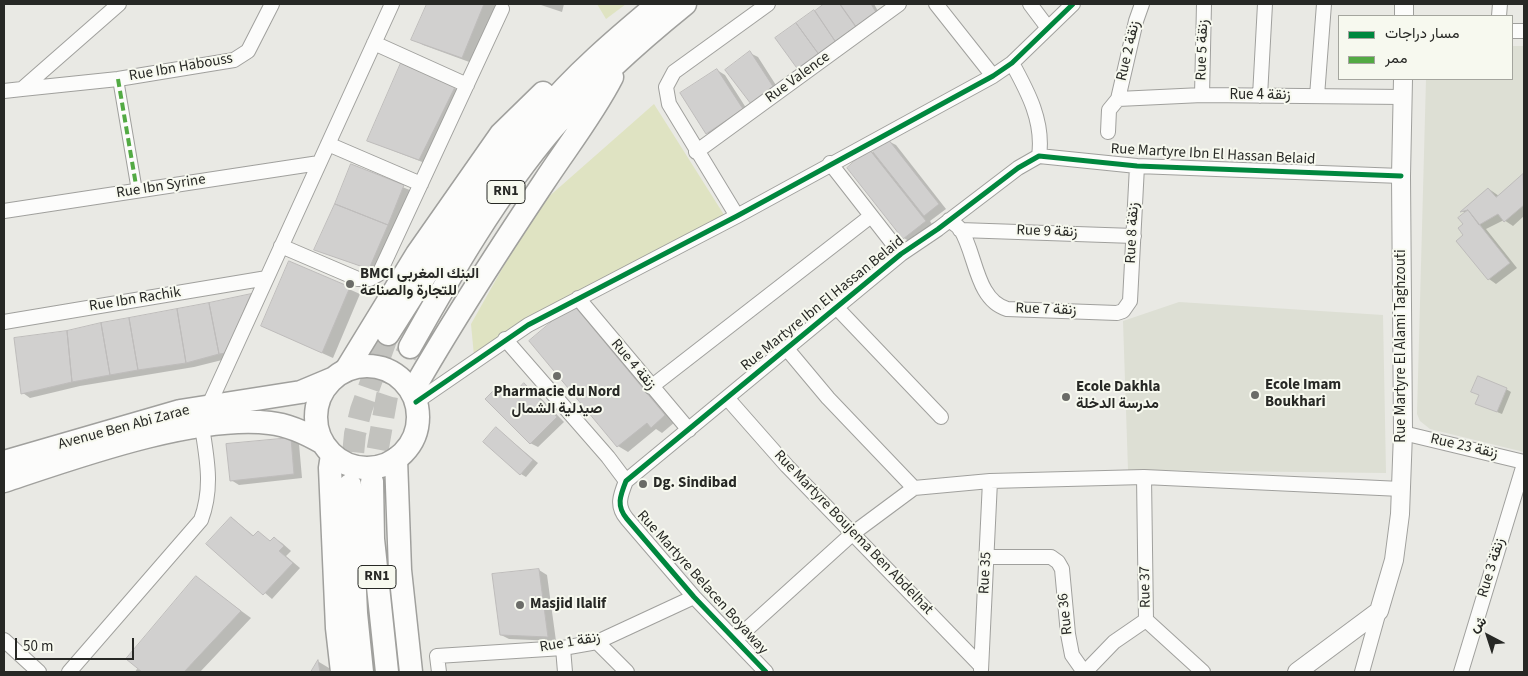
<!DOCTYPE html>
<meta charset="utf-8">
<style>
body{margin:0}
#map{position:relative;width:1528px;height:676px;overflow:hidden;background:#e9e9e4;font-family:"Source Sans 3",Vazirmatn,sans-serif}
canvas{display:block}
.frame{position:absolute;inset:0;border:5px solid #272825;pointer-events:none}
.legend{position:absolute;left:1338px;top:15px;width:175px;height:65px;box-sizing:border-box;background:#f7f9ef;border:1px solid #a4a59e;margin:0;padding:6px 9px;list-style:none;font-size:15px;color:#272825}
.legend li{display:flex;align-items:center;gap:10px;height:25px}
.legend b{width:25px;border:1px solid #a4a59e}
.north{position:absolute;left:1463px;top:611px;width:50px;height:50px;-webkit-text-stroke:4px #f7f9ef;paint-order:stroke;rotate:320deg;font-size:14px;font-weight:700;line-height:20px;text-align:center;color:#272825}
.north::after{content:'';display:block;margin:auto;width:18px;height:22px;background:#272825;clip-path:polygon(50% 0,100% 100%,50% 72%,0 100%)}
.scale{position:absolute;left:15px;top:638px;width:119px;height:22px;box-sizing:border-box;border:2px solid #272825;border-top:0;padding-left:6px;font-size:15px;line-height:18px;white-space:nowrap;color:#272825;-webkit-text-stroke:4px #f7f9ef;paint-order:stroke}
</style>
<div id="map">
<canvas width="1528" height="676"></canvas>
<div class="frame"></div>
<ul class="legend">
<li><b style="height:6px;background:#00873e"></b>مسار دراجات</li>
<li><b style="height:6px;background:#53aa44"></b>ممر</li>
</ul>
<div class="north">ش</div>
<div class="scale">50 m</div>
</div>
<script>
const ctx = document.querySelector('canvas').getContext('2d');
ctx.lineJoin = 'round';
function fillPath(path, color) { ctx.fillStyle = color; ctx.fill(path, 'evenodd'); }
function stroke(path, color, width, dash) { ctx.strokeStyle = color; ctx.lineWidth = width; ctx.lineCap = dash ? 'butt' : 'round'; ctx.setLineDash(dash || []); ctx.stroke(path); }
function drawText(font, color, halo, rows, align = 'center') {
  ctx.font = font + ' "Source Sans 3",Vazirmatn,sans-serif'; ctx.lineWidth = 4; ctx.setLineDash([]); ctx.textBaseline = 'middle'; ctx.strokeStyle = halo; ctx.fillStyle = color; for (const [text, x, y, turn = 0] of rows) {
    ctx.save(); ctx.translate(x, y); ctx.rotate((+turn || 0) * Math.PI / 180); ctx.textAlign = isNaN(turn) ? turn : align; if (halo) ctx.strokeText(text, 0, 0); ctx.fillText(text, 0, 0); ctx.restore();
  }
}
fillPath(new Path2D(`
 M1512 46H1524V452L1430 429 1420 421 1417 414 1426 79H1512Z
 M1179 302 1383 315 1386 473 1128 470 1123 321Z`), '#dddfd4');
fillPath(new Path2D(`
 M597 4H626L606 19Z
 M654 104 726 218 474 356 471 324 537 207Z`), '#dfe3c2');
fillPath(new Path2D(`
 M428 4H497L472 63 423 45 413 39Z
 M538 4H564L562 12Z
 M827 4H874L882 18 800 70 777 38Z
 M750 53 758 57 781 93 760 108Z
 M717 70 725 75 750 114 715 137 707 133Z
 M454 88 464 94 430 165 368 141Z
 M888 141 896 145 946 209 930 221 933 226 912 243 904 238 870 151 874 153Z
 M352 166 412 191 377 272 315 250Z
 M1523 175 1524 216 1513 226 1504 220 1486 229 1517 268 1496 284 1489 279 1465 235 1466 213 1462 211 1489 189 1499 196Z
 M290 263 360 294 333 358 262 326Z
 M251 295 259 299 234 357 194 367 80 386 30 398 23 393 67 332Z
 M573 306 583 312 675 422 662 433 656 429 628 452 618 446 530 341Z
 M524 385 532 389 564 422 538 447 530 443 497 388 511 398Z
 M1506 389 1511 392 1502 414 1482 406 1480 395Z
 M496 428 538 463 526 477 521 474Z
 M291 439 299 444 302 478 239 485 231 480Z
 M232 518 254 536 258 532 271 542 274 538 282 543 291 551 286 556 300 568 272 599 208 544Z
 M539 570 547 575 556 641 509 639 501 635Z
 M196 578 251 618 200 672H135L137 669 143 671Z
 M319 662 329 668V672H313Z`), '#0003');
const building = new Path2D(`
 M427 4H484L462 58 411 40Z
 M824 4H840L857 28 837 44 815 11Z
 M840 4H871L877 14 857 28Z
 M814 10 837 44 820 56 796 23Z
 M796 23 820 56 799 71 775 38Z
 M750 51 774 88 751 104 725 70Z
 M401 63 455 87 419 160 367 141Z
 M717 69 743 109 706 134 680 93Z
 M888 139 939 204 924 216 873 152Z
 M869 149 926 221 903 239 847 168Z
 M351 164 404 185 388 225 335 204Z
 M1523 174 1524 205 1504 222 1498 214 1479 225 1468 210 1460 212 1488 188 1496 197Z
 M335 204 388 225 369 269 314 250Z
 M1468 210 1510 263 1488 280 1456 241 1463 235 1458 228 1463 224 1458 218Z
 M289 261 350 287 322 353 261 326Z
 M251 294 226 353 219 354 209 303Z
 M209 303 219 354 186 363 177 309Z
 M573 304 665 415 651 428 647 423 617 447 529 341Z
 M177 309 186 363 138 370 129 318Z
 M129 318 138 370 110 375 101 323Z
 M101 323 110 375 72 382 67 331Z
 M67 331 72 382 21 394 14 338Z
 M1478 376 1507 388 1497 412 1475 404 1479 395 1471 392Z
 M524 383 557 417 530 444 485 399 497 387 509 398Z
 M496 427 533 460 520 475 483 442Z
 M291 438 294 474 230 481 226 444Z
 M231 517 253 536 258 531 270 541 274 537 284 546 279 551 293 563 263 595 206 544Z
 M539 569 548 637 500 635 492 574Z
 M196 576 241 611 184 672H142L126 659Z
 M318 660 320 672H311Z`);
fillPath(building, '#d1d0cf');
stroke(building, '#bebcbb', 1);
stroke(new Path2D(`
 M372 482 387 396 392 381 410 347
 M350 485 355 434 361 410 388 334`), '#c2c2be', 22, [22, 11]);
const pedestrian = new Path2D(`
 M118 79 137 191`);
const minor = new Path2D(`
 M936 4 993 76
 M1030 4 1048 28
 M1499 16 1500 4
 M1512 31H1524
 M374 43 467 85
 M1012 63C1028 92 1044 122 1039 156
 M22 89 118 79 234 60 248 51 272 4
 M4 91 22 89 119 4
 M1202 95 1204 4
 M1260 96 1265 4
 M1317 96 1324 4
 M1118 99 1202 95 1403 97
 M1108 132 1109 110 1118 99 1136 21 1142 4
 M328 144 421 184
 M696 152 899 4
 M830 163 901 254
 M4 211 319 163
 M737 216 669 104 666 87 674 72 768 4
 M949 220C953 223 958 226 961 230 976 254 976 300 1007 309L1117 313 1123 311 1130 301 1137 166
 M960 230 1134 236
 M281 246 358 279H370L379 274 502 9
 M578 298 689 430
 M837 308 941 417
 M4 322 267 278
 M505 339 608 457 626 481
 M787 349 828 398 914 488
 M651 387 871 216
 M728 399 787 466 980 665
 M416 402 528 325 737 216 993 76 1012 63 1073 4
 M208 407 392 4
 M1403 433 1524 462
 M1144 477 1146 620 1203 672
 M987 557H1051L1058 562 1062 569 1068 634 1072 655 1084 672
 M736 639 852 534 914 488 990 481 1144 477 1401 489
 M4 640 39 672
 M597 642 627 672
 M563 648 565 672
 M981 670 990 481
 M69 672 201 520C213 488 207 459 202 427
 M439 672 437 656 563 648 597 642 694 597
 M766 672 694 597 627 519C616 506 620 496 626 481L901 254 938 229 1018 168 1039 156 1137 166 1401 176
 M1085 672 1114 642 1146 620
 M1362 672 1379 611
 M1461 672 1524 464`);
const tertiary = new Path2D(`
 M1404 16V4
 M1297 672 1379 611 1394 560 1400 514 1403 433 1401 176 1403 79`);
const primary = new Path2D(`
 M316 417a51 51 0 1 1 102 0a51 51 0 1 1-102 0Z
 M4 462 180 411 301 392 332 379
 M4 481C76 457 195 414 270 423 289 425 306 433 323 443`);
const trunk = new Path2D(`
 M388 334C435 259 483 183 540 116 575 74 616 39 658 4
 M410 347C452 272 497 194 553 128 593 82 638 42 685 4
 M346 370 417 254 501 134 543 93
 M412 392C453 320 498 251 544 182 567 147 593 114 612 77
 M332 455 330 468 337 628 342 672
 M396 459 400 570 411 672
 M372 482 373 539 387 672
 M350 485 356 613 362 672`);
stroke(pedestrian, '#a0a09d', 12);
stroke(minor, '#a0a09d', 16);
stroke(tertiary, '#a0a09d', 20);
stroke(primary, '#a0a09d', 25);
stroke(trunk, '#a0a09d', 25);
stroke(pedestrian, '#fcfcfb', 10);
stroke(minor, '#fcfcfb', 14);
stroke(tertiary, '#fcfcfb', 18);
stroke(primary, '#fcfcfb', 22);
stroke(trunk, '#fcfcfb', 22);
stroke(new Path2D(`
 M118 79 137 191`), '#53aa44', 4, [8, 4]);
stroke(new Path2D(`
 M416 402 528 325 737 216 993 76 1012 63 1073 4
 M766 672 694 597 627 519C616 506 620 496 626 481L901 254 938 229 1018 168 1039 156 1137 166 1401 176`), '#00873e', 5);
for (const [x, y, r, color] of [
 [350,284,5,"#6b6c68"],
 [557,376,5,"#6b6c68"],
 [1255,395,5,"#6b6c68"],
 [1066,397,5,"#6b6c68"],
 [643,484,5,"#6b6c68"],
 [520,605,5,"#6b6c68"]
]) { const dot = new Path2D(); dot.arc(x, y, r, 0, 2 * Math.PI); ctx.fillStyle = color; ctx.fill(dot); stroke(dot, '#f7f9ef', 2); }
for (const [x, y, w] of [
 [506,192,38],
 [377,577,38]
]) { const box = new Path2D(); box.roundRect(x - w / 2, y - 11.5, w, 23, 4); ctx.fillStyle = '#f7f9ef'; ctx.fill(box); stroke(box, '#272825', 1); }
drawText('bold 14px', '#272825', null, [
 ["RN1",506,192],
 ["RN1",377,577]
]);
drawText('15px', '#272825', '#f7f9ef', [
 ["Rue 5 زنقة",1203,50,-88],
 ["Rue 2 زنقة",1129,51,-77],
 ["Rue Ibn Habouss",181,68,-10],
 ["Rue Valence",798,78,-36],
 ["Rue 4 زنقة",1260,96],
 ["Rue Martyre Ibn El Hassan Belaid",1213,155,3],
 ["Rue Ibn Syrine",161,187,-9],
 ["Rue 9 زنقة",1047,232,2],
 ["Rue 8 زنقة",1133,233,-87],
 ["Rue Ibn Rachik",135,300,-9],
 ["Rue Martyre Ibn El Hassan Belaid",823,304,-39],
 ["Rue 7 زنقة",1046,310,2],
 ["Rue Martyre El Alami Taghzouti",1402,346,-90],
 ["Rue 4 زنقة",633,365,50],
 ["Avenue Ben Abi Zarae",124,428,-15],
 ["Rue 23 زنقة",1464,447,13],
 ["Rue Martyre Boujema Ben Abdelhat",853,533,46],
 ["Rue 3 زنقة",1492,568,-73],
 ["Rue 35",986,573,-87],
 ["Rue Martyre Belacen Boyaway",702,583,48],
 ["Rue 37",1146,587,-91],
 ["Rue 36",1066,614,-96],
 ["Rue 1 زنقة",570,643,-10]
]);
drawText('bold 15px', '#272825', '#f7f9ef', [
 ["BMCI البنك المغربي",360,275],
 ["للتجارة والصناعة",360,292],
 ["Ecole Imam",1265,386],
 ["Boukhari",1265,403],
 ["Ecole Dakhla",1076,388],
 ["مدرسة الدخلة",1076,405],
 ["Pharmacie du Nord",557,393,"center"],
 ["صيدلية الشمال",557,410,"center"],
 ["Dg. Sindibad",653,484],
 ["Masjid Ilalif",530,605]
], 'left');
</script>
